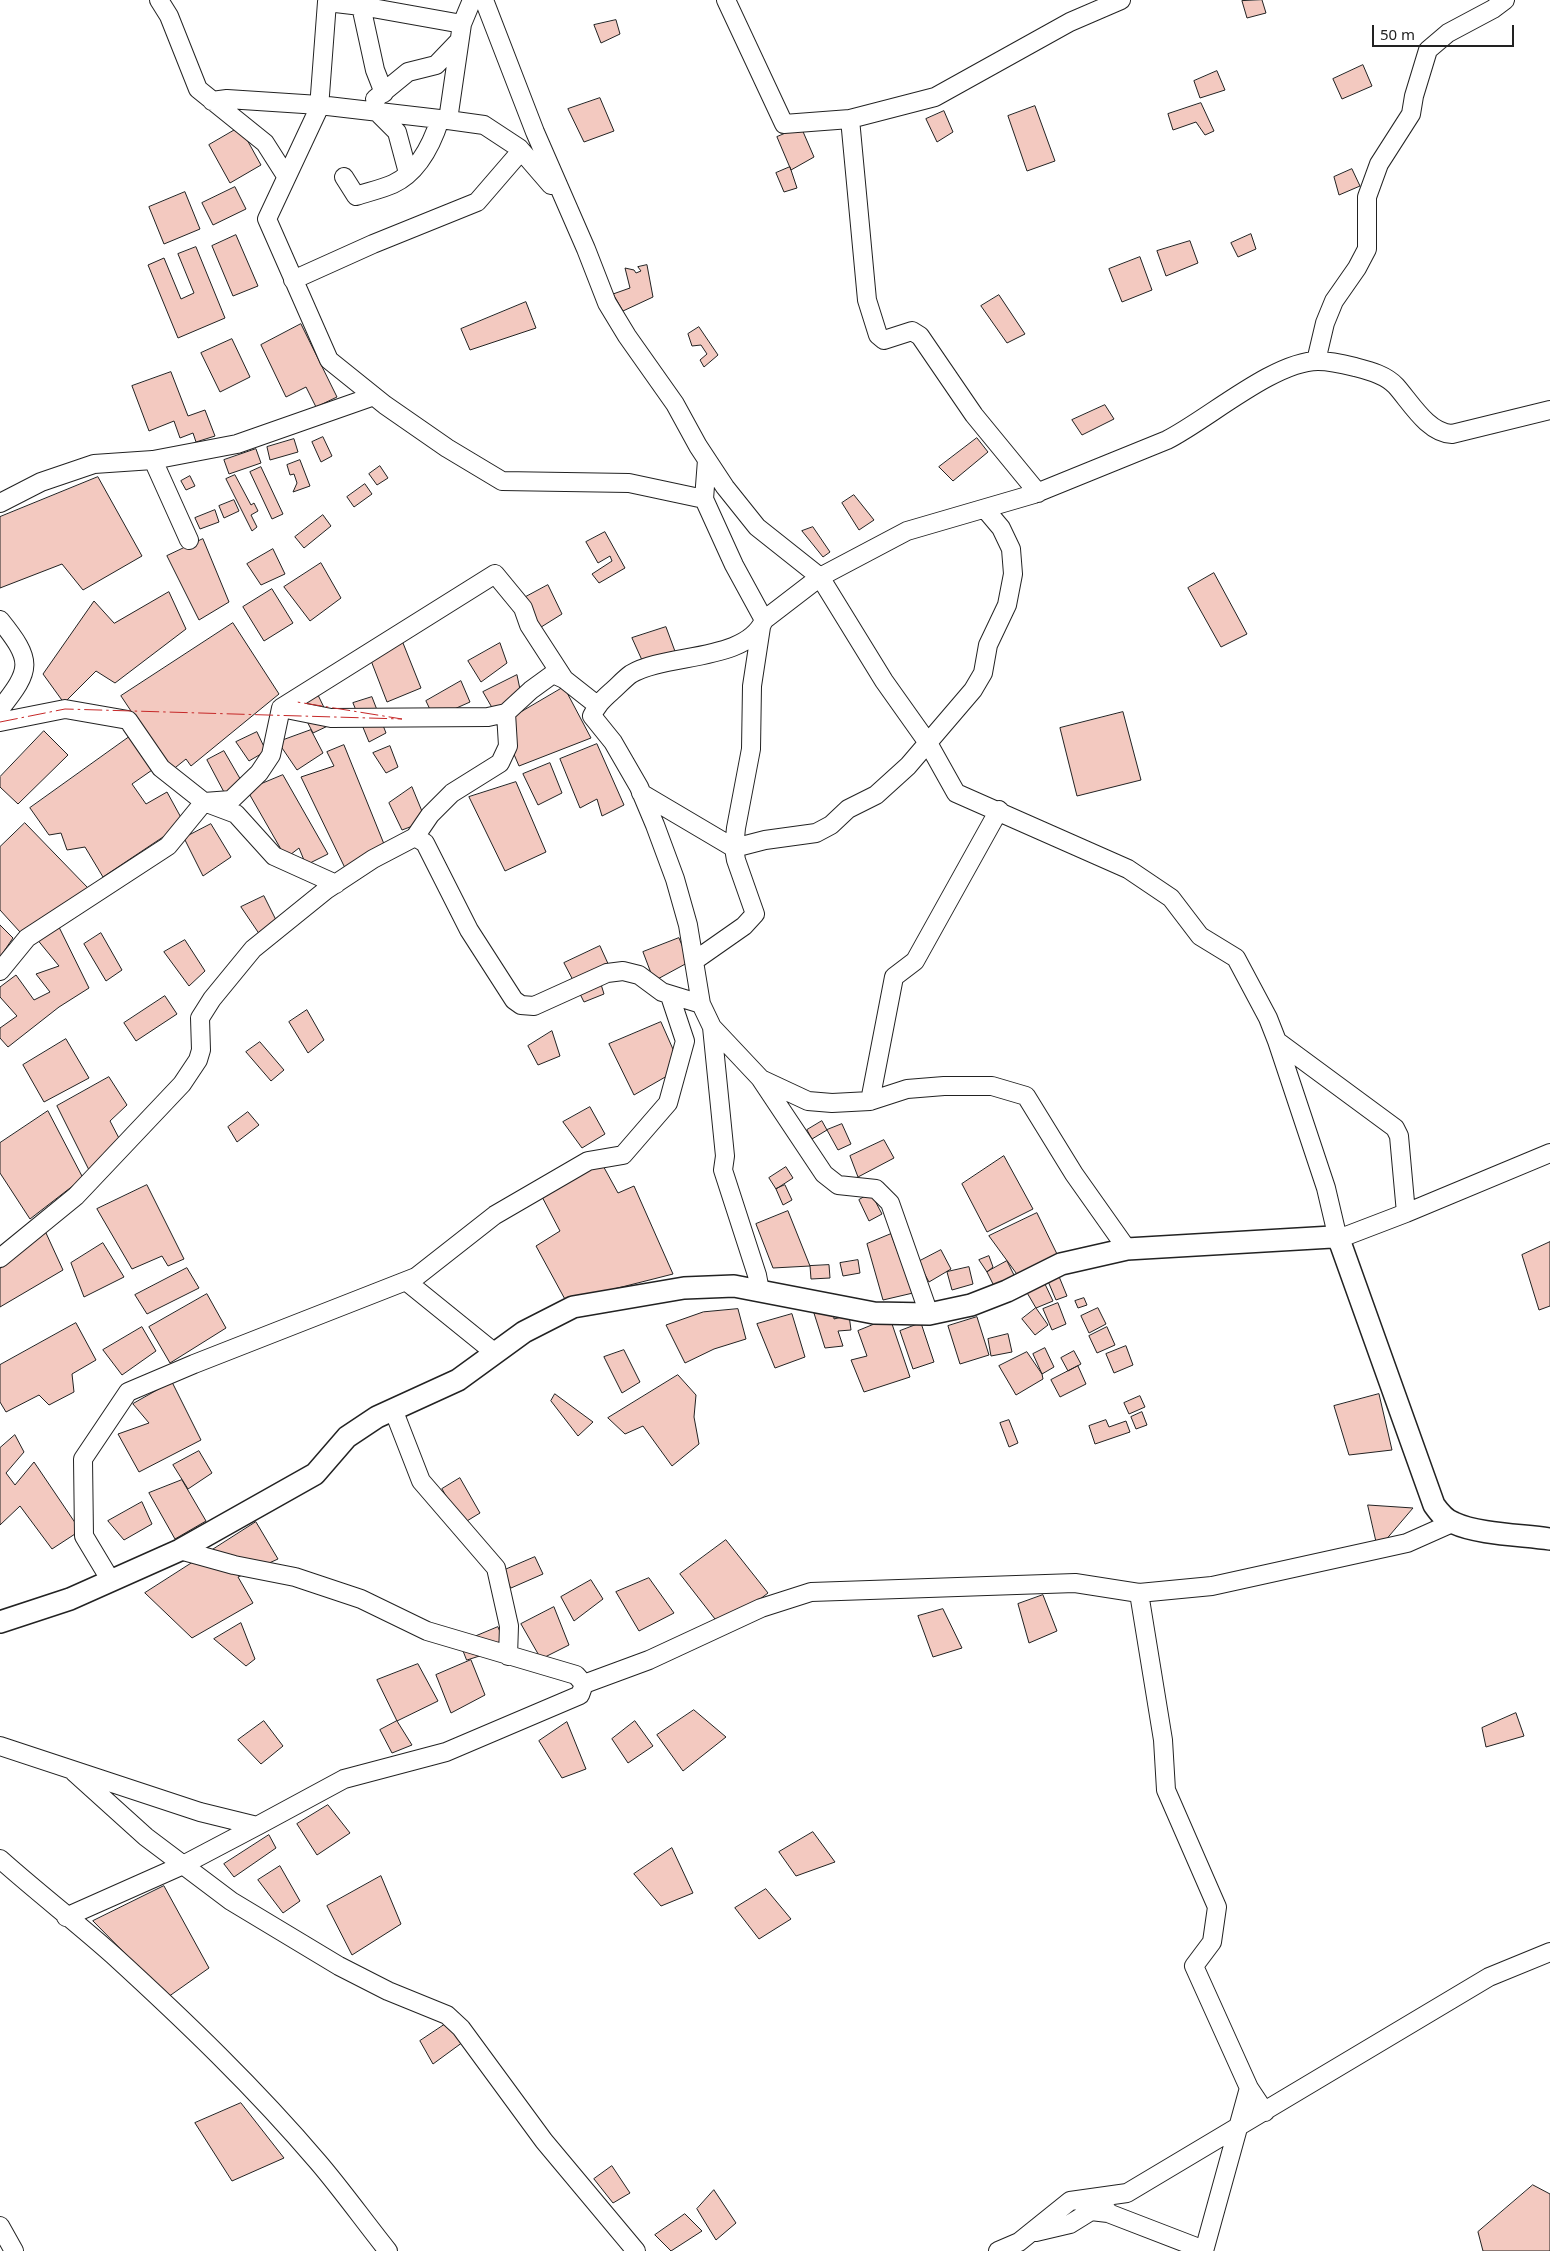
<!DOCTYPE html>
<style>
body{margin:0}
#map{position:relative;width:1550px;height:2251px;overflow:hidden;background:#fff;font-family:"Noto Sans",sans-serif}
canvas{display:block}
.scale{position:absolute;left:1372px;top:25px;width:142px;height:22px;box-sizing:border-box;border:2px solid #222;border-top:0;padding-left:6px;font-size:15px;line-height:18px;white-space:nowrap;color:#222;-webkit-text-stroke:4px #fff;paint-order:stroke}
</style>
<div id="map">
<canvas width="1550" height="2251"></canvas>
<div class="scale">50 m</div>
</div>
<script>
const ctx = document.querySelector('canvas').getContext('2d');
ctx.lineJoin = 'round';
function fillPath(path, color) { ctx.fillStyle = color; ctx.fill(path, 'evenodd'); }
function stroke(path, color, width, dash) { ctx.strokeStyle = color; ctx.lineWidth = width; ctx.lineCap = dash ? 'butt' : 'round'; ctx.setLineDash(dash || []); ctx.stroke(path); }
const building = new Path2D(`
 M1262 0 1266 13 1247 18 1242 1Z
 M616 20 620 34 601 43 594 25Z
 M1363 65 1372 86 1342 99 1333 79Z
 M1217 71 1225 90 1200 98 1194 81Z
 M600 98 614 131 584 142 568 109Z
 M1201 103 1214 131 1205 135 1196 122 1173 130 1168 114Z
 M1035 106 1055 161 1027 171 1008 116Z
 M944 111 953 132 937 142 926 119Z
 M240 127 261 165 230 183 209 145Z
 M801 127 814 157 791 170 777 137Z
 M790 167 797 188 784 192 776 173Z
 M1352 169 1360 186 1339 195 1334 177Z
 M235 187 246 209 213 225 202 203Z
 M185 192 200 229 164 244 149 207Z
 M1251 234 1256 249 1238 257 1231 243Z
 M236 235 258 286 233 296 212 246Z
 M1190 241 1198 263 1166 276 1157 251Z
 M196 247 225 318 178 338 148 265 164 258 181 299 194 293 178 254Z
 M1140 257 1152 290 1122 302 1109 269Z
 M647 265 653 297 623 311 613 294 630 288 625 268 634 270 636 273 641 271 638 267Z
 M999 295 1025 334 1007 343 981 306Z
 M526 302 536 328 470 350 461 329Z
 M301 324 337 397 316 407 306 387 286 397 261 345Z
 M699 327 718 355 704 367 700 360 707 354 701 345 692 346 688 334Z
 M232 339 250 377 220 392 201 353Z
 M171 372 188 416 205 410 215 436 196 442 193 433 180 438 174 421 149 431 132 386Z
 M1105 405 1114 419 1082 435 1072 420Z
 M323 437 332 456 321 462 312 442Z
 M977 438 988 452 953 481 939 467Z
 M294 439 298 452 270 460 267 447Z
 M256 449 261 463 229 474 224 460Z
 M300 460 310 486 293 492 297 483 294 474 290 475 287 465Z
 M380 466 388 478 377 485 369 474Z
 M261 467 283 514 272 519 250 472Z
 M235 475 251 505 254 503 258 511 251 515 257 527 252 531 226 479Z
 M190 476 195 486 186 490 181 481Z
 M98 477 142 556 83 590 62 564 0 588V517Z
 M365 484 372 494 354 507 347 497Z
 M854 495 874 520 859 530 842 503Z
 M234 500 239 511 224 518 219 506Z
 M215 510 219 522 200 529 195 518Z
 M323 515 331 526 304 548 295 537Z
 M813 527 830 552 823 557 802 531Z
 M605 532 625 568 599 583 592 574 612 561 610 556 598 563 586 542Z
 M203 539 229 602 199 620 167 556Z
 M273 549 285 574 261 585 247 564Z
 M321 563 341 598 310 621 284 587Z
 M1214 573 1247 634 1221 647 1188 588Z
 M548 585 562 614 538 629 522 599Z
 M272 589 293 623 264 641 243 607Z
 M169 592 186 629 115 683 96 671 64 703 43 674 94 601 114 623Z
 M233 623 279 694 191 766 186 759 171 771 121 696Z
 M666 627 676 654 646 669 632 638Z
 M401 638 421 688 387 702 370 658Z
 M500 643 507 663 481 682 468 661Z
 M517 675 521 694 494 711 483 692Z
 M461 681 470 702 434 718 426 701Z
 M564 687 591 738 519 766 501 724Z
 M317 693 332 724 313 733 297 702Z
 M372 697 386 733 369 742 353 703Z
 M1123 712 1141 780 1077 796 1060 728Z
 M311 730 323 753 297 770 278 742Z
 M44 731 68 755 18 804 0 787V777Z
 M257 732 266 751 249 761 236 742Z
 M132 735 155 768 132 784 146 804 167 792 184 823 103 877 85 847 67 850 61 833 49 835 30 808Z
 M597 744 624 805 602 816 597 799 580 808 560 759Z
 M344 745 384 844 345 868 301 777 334 766 327 752Z
 M390 746 398 767 386 773 373 753Z
 M224 751 242 782 225 794 207 760Z
 M550 763 562 793 538 805 523 774Z
 M283 775 328 854 306 865 299 848 286 858 247 790Z
 M516 782 546 852 505 871 469 797Z
 M412 787 426 821 402 830 389 803Z
 M25 823 88 888 20 932 0 910V847Z
 M211 824 231 857 203 876 184 838Z
 M264 896 278 924 260 935 241 907Z
 M56 921 89 988 59 1007 8 1047 0 1038V1028L17 1016 0 997V987L16 975 34 1000 50 992 36 974 59 966 36 938Z
 M0 925 13 938 0 957Z
 M101 933 122 970 106 981 84 944Z
 M679 938 689 962 654 981 643 952Z
 M185 940 205 971 189 986 164 952Z
 M600 946 610 968 575 984 564 963Z
 M600 981 604 994 584 1002 578 990Z
 M165 996 177 1014 136 1041 124 1023Z
 M307 1010 324 1040 308 1053 289 1022Z
 M661 1022 676 1056 667 1076 634 1095 609 1044Z
 M552 1031 560 1056 538 1065 528 1046Z
 M66 1039 89 1078 44 1102 23 1065Z
 M260 1042 284 1070 271 1081 246 1052Z
 M109 1077 127 1105 110 1121 121 1142 90 1172 57 1106Z
 M590 1107 605 1134 582 1148 563 1122Z
 M48 1111 83 1178 30 1219 0 1173V1143Z
 M248 1112 259 1125 237 1142 228 1127Z
 M822 1121 827 1130 812 1139 807 1130Z
 M842 1124 851 1144 838 1150 827 1130Z
 M884 1140 894 1158 858 1177 850 1156Z
 M1004 1156 1033 1209 987 1232 962 1184Z
 M601 1162 618 1193 634 1186 673 1274 614 1289 567 1303 536 1246 560 1231 540 1193Z
 M786 1167 793 1178 776 1189 769 1178Z
 M147 1185 184 1259 168 1266 162 1256 132 1269 97 1209Z
 M785 1185 792 1200 783 1205 776 1189Z
 M871 1193 882 1214 869 1221 859 1200Z
 M788 1211 810 1266 773 1268 756 1224Z
 M1037 1213 1057 1254 1019 1277 989 1236Z
 M46 1233 63 1270 0 1307V1269Z
 M891 1234 913 1293 883 1300 867 1244Z
 M1550 1242V1306L1539 1310 1522 1255Z
 M103 1243 124 1277 84 1297 71 1263Z
 M941 1250 951 1269 929 1282 918 1262Z
 M989 1256 993 1267 987 1272 979 1260Z
 M858 1260 860 1273 843 1276 840 1263Z
 M1007 1261 1016 1279 996 1290 987 1272Z
 M829 1265 830 1278 811 1279 810 1266Z
 M969 1267 973 1284 952 1290 947 1272Z
 M187 1268 199 1288 147 1314 135 1295Z
 M1058 1274 1067 1296 1056 1300 1047 1279Z
 M1044 1282 1053 1301 1036 1308 1026 1291Z
 M207 1294 226 1328 170 1363 149 1327Z
 M1084 1298 1087 1305 1078 1308 1075 1301Z
 M1058 1303 1066 1324 1052 1330 1043 1309Z
 M833 1305 834 1319 849 1315 851 1330 838 1331 843 1346 825 1348 813 1310Z
 M1036 1308 1048 1325 1035 1335 1022 1319Z
 M1098 1308 1106 1324 1089 1333 1081 1316Z
 M738 1309 746 1339 714 1349 685 1363 666 1325 703 1312Z
 M792 1314 805 1357 775 1368 757 1324Z
 M977 1317 989 1355 960 1364 948 1326Z
 M890 1318 910 1377 864 1392 851 1360 867 1356 858 1331Z
 M76 1323 96 1360 72 1374 74 1392 49 1405 39 1395 6 1412 0 1402V1365Z
 M921 1323 934 1362 913 1369 900 1331Z
 M142 1327 156 1351 122 1375 103 1350Z
 M1107 1327 1115 1345 1097 1353 1089 1336Z
 M1008 1334 1012 1352 991 1356 988 1339Z
 M1126 1346 1133 1365 1114 1373 1106 1354Z
 M1045 1348 1054 1367 1042 1374 1033 1354Z
 M624 1350 640 1382 622 1393 604 1357Z
 M1074 1351 1081 1364 1068 1371 1061 1358Z
 M1027 1352 1042 1374 1043 1379 1016 1395 999 1366Z
 M1078 1366 1086 1384 1060 1397 1051 1380Z
 M678 1375 696 1395 694 1417 699 1444 672 1466 643 1426 625 1434 608 1418Z
 M172 1382 201 1440 139 1472 118 1434 149 1423 133 1404Z
 M555 1394 593 1422 578 1436 551 1401Z
 M1379 1394 1392 1450 1349 1455 1334 1406Z
 M1140 1396 1145 1407 1129 1414 1124 1403Z
 M1142 1412 1147 1425 1136 1429 1131 1417Z
 M1009 1420 1018 1443 1009 1447 1000 1423Z
 M1106 1420 1109 1427 1126 1421 1130 1432 1095 1444 1089 1426Z
 M15 1435 24 1452 6 1473 15 1485 34 1462 78 1527 75 1534 52 1549 20 1506 0 1525V1448Z
 M199 1451 212 1473 188 1489 173 1465Z
 M460 1478 480 1513 462 1524 442 1489Z
 M182 1480 206 1521 175 1539 149 1493Z
 M142 1502 152 1524 124 1540 108 1521Z
 M1368 1505 1413 1508 1378 1549Z
 M256 1522 278 1559 238 1577 253 1603 192 1638 145 1593Z
 M726 1540 768 1593 722 1628 680 1574Z
 M535 1557 543 1574 511 1588 500 1572Z
 M649 1578 674 1613 639 1631 616 1592Z
 M591 1580 603 1599 574 1621 561 1597Z
 M1043 1595 1057 1631 1029 1643 1018 1604Z
 M554 1607 569 1645 541 1659 521 1624Z
 M943 1609 962 1648 933 1657 918 1616Z
 M241 1623 255 1659 246 1666 214 1639Z
 M498 1627 505 1644 464 1641Z
 M461 1645 489 1653 467 1660Z
 M471 1660 485 1695 451 1713 436 1675Z
 M418 1664 438 1701 397 1721 377 1680Z
 M694 1710 726 1737 683 1771 657 1735Z
 M1516 1713 1524 1736 1486 1747 1482 1728Z
 M264 1721 283 1746 261 1764 238 1740Z
 M397 1721 412 1745 392 1753 380 1730Z
 M635 1721 653 1746 628 1763 612 1739Z
 M567 1722 586 1769 562 1778 539 1741Z
 M328 1805 350 1833 317 1855 297 1824Z
 M813 1832 835 1862 796 1876 779 1852Z
 M269 1835 276 1848 234 1877 224 1864Z
 M672 1848 693 1893 661 1906 634 1874Z
 M280 1866 300 1901 283 1913 258 1880Z
 M381 1876 401 1924 352 1955 327 1906Z
 M164 1886 209 1968 168 1997 93 1921Z
 M766 1889 791 1919 759 1939 735 1908Z
 M447 2023 463 2042 433 2064 420 2041Z
 M241 2103 284 2158 232 2181 195 2123Z
 M612 2166 630 2193 613 2203 594 2179Z
 M1533 2185 1550 2194V2251H1483L1478 2232Z
 M714 2190 736 2223 716 2240 697 2209Z
 M685 2214 702 2231 671 2251 655 2235Z`);
fillPath(building, '#f3c9c0');
stroke(building, '#222', 1);
const minor = new Path2D(`
 M159 0 169 16 198 89 265 143 286 176
 M359 0 361 6 327 2 319 108 267 219 329 360 385 405 447 448 502 481 629 483 704 499
 M484 0 535 132 586 249 607 303 627 336 675 404 698 446 725 487 757 527 820 577 884 681 928 743 956 793 1128 869 1171 898 1200 936 1236 958 1268 1018 1277 1041 1326 1188 1338 1239 1406 1213 1550 1153
 M726 0 784 124 850 119 867 300 878 335 884 340 912 331 920 336 974 415 1038 493
 M384 93 375 70 361 6 462 24
 M375 99 408 72 436 65 459 41
 M212 101 227 99 319 105 448 120 462 24 472 0
 M377 112 397 132 408 173
 M850 119 935 97 1070 22 1121 0
 M448 120 484 125 519 148 551 185
 M344 177 356 196C368 192 382 189 393 184 419 172 432 144 440 119
 M293 280 373 244 477 202 521 151
 M1316 361 1325 323 1334 301 1357 268 1367 249V197L1379 164 1411 114 1414 96 1428 50 1448 33 1493 9 1505 0
 M153 460 189 540
 M707 460 704 499 734 565 764 620 820 577 907 531 1034 494 1167 440C1207 420 1274 361 1318 361 1330 361 1343 364 1355 367 1370 371 1386 375 1396 386 1411 403 1428 433 1452 434L1550 410
 M0 503 41 482 94 464 153 460 237 444 374 396
 M0 620C33 661 32 669 0 709
 M764 620C747 662 666 653 631 674 624 679 617 687 611 692 602 700 597 705 592 716L613 742 639 787 655 825 675 879 688 925 701 1004 712 1027 760 1078 824 1174 838 1185 876 1189 890 1203 929 1314
 M281 708 495 574 523 608 529 625 564 679
 M0 722 65 709 128 720 161 768 204 802 231 800 259 773 271 755 281 708 331 718 488 717 506 713 531 690 553 674 564 679 597 705
 M641 793 734 848 765 840 816 833 831 825 848 809 876 795 908 766 973 690 983 673 988 645 1007 605 1013 574 1011 549 1001 528 985 509
 M415 837 425 843 469 930 514 1000 521 1005 534 1006 607 973 623 971 639 975 662 992 701 1004
 M694 961 744 926 755 914 736 860 734 848 736 828 751 749 752 686 761 627
 M0 971 27 938 168 846 204 802 236 814 274 856 336 884
 M712 1027 725 1156 723 1170 757 1275 760 1291
 M1277 1041 1395 1128 1399 1136 1406 1213
 M763 1080 808 1101 832 1103 870 1101 907 1089 944 1086H992L1026 1096 1074 1174 1127 1249
 M870 1101 894 977 915 961 999 810
 M0 1258 76 1196 182 1084 198 1060 201 1050 200 1018 212 999 253 949 326 890 373 859 415 837 430 815 452 793 500 763 508 746 506 713
 M406 1281 495 1353
 M393 1409 421 1481 496 1568 509 1626 508 1656
 M180 1550 234 1565 295 1577 361 1599 427 1631 576 1675 584 1684
 M111 1581 84 1536 83 1459 128 1392 194 1364 416 1277 495 1215 588 1161 623 1155 668 1103 685 1041 670 996
 M1139 1593 1163 1740 1166 1790 1217 1907 1212 1942 1194 1966 1249 2088 1265 2112
 M584 1684 649 1660 761 1608 811 1592 1075 1583 1139 1593 1212 1586 1407 1543 1452 1523
 M0 1746 200 1812 257 1826 344 1779 446 1752 580 1695 584 1684
 M74 1772 146 1837 231 1901 339 1966 388 1991 447 2015 461 2028 544 2141 636 2251
 M0 1859C37 1892 76 1922 113 1955 184 2020 255 2088 318 2162 342 2190 364 2221 388 2251
 M66 1917 183 1865 257 1826
 M1101 2197 1108 2213 1204 2250
 M0 2226 14 2251
 M1036 2232 1070 2224 1091 2211 1108 2213
 M998 2251 1019 2242 1070 2201 1127 2193 1489 1977 1550 1952
 M1204 2251 1249 2088`);
const tertiary = new Path2D(`
 M0 1622 70 1599 180 1550 315 1474 347 1437 377 1417 458 1380 524 1332 573 1307 684 1288 734 1286 874 1313 929 1314 971 1305 1007 1291 1061 1264 1127 1249 1332 1237 1338 1239 1341 1245 1434 1505C1439 1512 1445 1520 1454 1523 1477 1534 1523 1535 1550 1539`);
stroke(minor, '#222', 20);
stroke(tertiary, '#222', 24);
stroke(minor, '#fff', 18);
stroke(tertiary, '#fff', 21);
stroke(new Path2D(`
 M0 722 65 709 402 719 297 702`), '#c62828', 1, [18, 4, 2.5, 4]);
</script>
